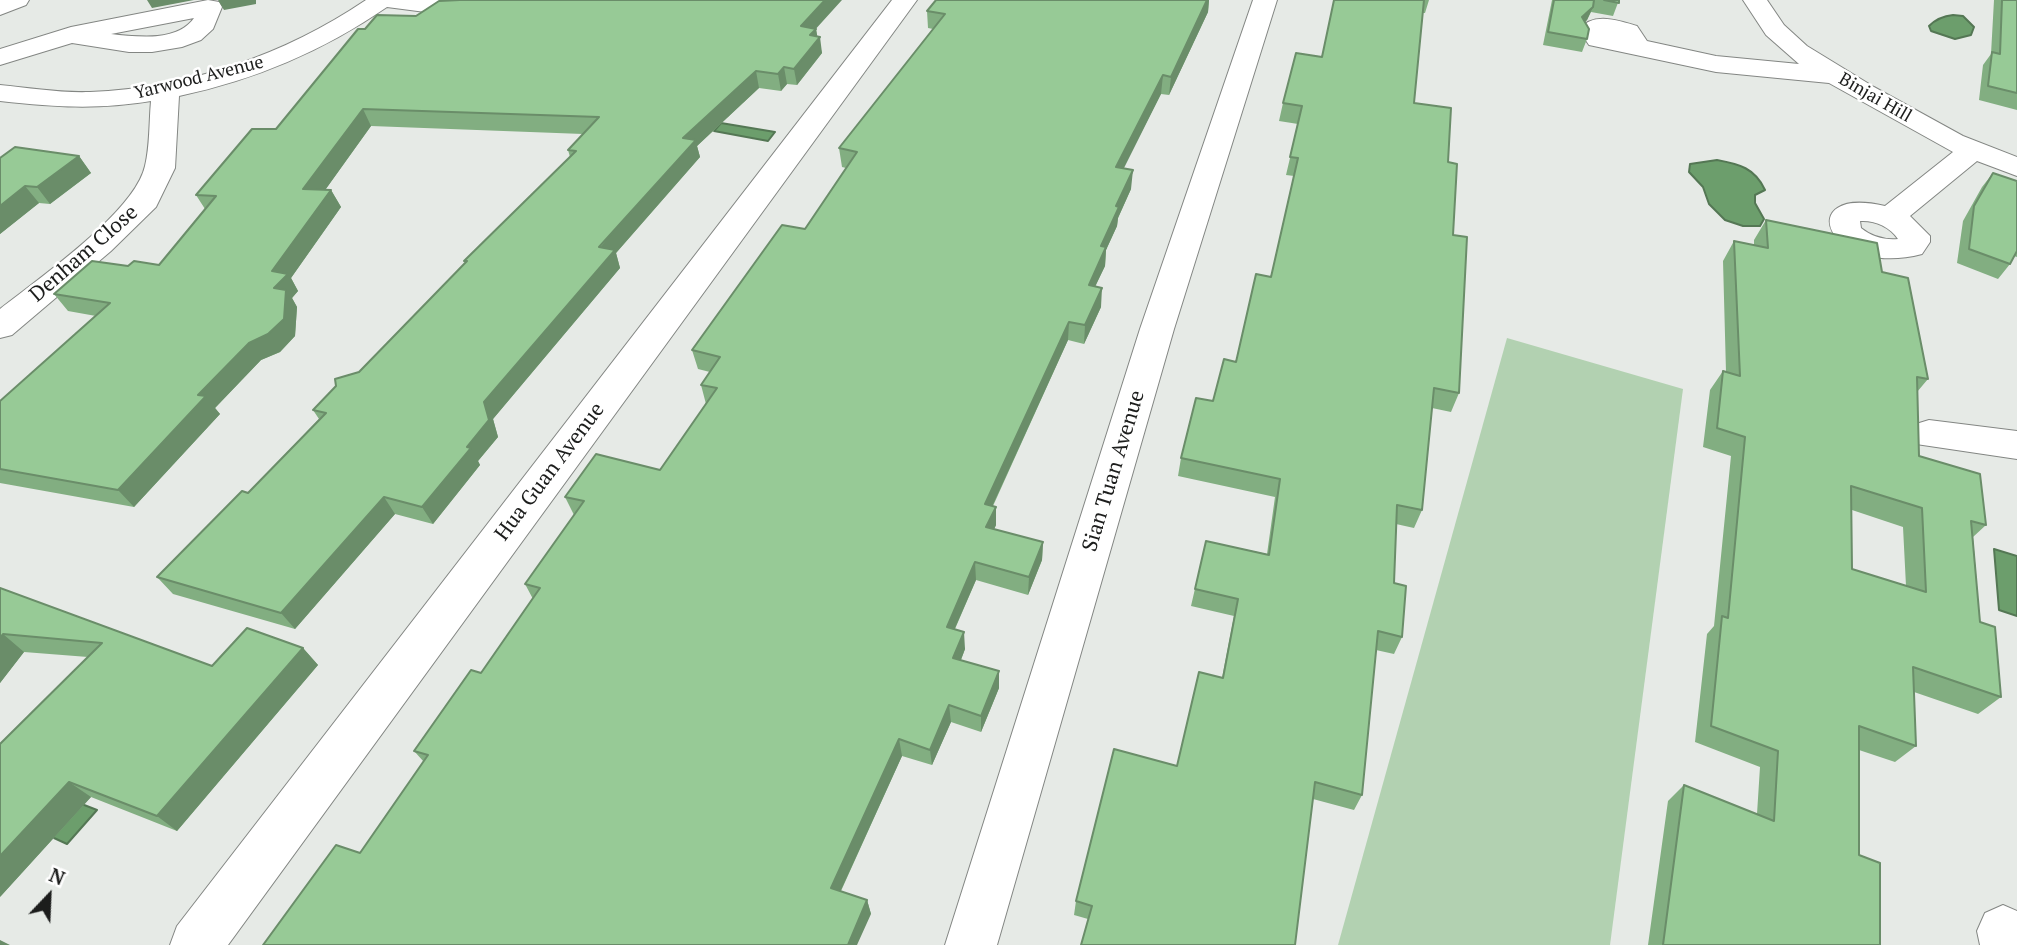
<!DOCTYPE html>
<style>
body{margin:0}
#map{position:relative;width:2017px;height:945px;overflow:hidden;background:#e6eae6;font-family:"PT Serif",serif}
canvas{display:block}
.north{position:absolute;left:14px;top:861px;width:70px;height:70px;-webkit-text-stroke:5px #fff;paint-order:stroke;rotate:23deg;font-size:19px;font-weight:700;line-height:28px;text-align:center;color:#1c1d1c}
.north::after{content:'';display:block;margin:auto;width:24px;height:32px;background:#1c1d1c;clip-path:polygon(50% 0,100% 100%,50% 72%,0 100%)}
</style>
<div id="map">
<canvas width="2017" height="945"></canvas>
<div class="north">N</div>
</div>
<script>
const ctx = document.querySelector('canvas').getContext('2d');
ctx.lineJoin = 'round';
function fillPath(path, color) { ctx.fillStyle = color; ctx.fill(path, 'evenodd'); }
function stroke(path, color, width, dash) { ctx.strokeStyle = color; ctx.lineWidth = width; ctx.lineCap = dash ? 'butt' : 'round'; ctx.setLineDash(dash || []); ctx.stroke(path); }
function drawText(font, color, halo, rows, align = 'center') {
  ctx.font = font + ' "PT Serif",serif'; ctx.lineWidth = 5; ctx.setLineDash([]); ctx.textBaseline = 'middle'; ctx.strokeStyle = halo; ctx.fillStyle = color; for (const [text, x, y, turn = 0] of rows) {
    ctx.save(); ctx.translate(x, y); ctx.rotate((+turn || 0) * Math.PI / 180); ctx.textAlign = isNaN(turn) ? turn : align; if (halo) ctx.strokeText(text, 0, 0); ctx.fillText(text, 0, 0); ctx.restore();
  }
}
fillPath(new Path2D(`
 M1507 338 1683 389 1610 945H1338Z`), '#b2d1b1');
const water = new Path2D(`
 M1953 15 1963 16 1974 27 1971 35 1955 39 1931 31 1929 26C1936 19 1943 16 1953 15Z
 M721 123 775 132 768 141 714 131Z
 M1717 160C1739 164 1755 168 1765 190L1755 195V203L1764 219 1760 226H1743L1725 220 1709 204 1703 187 1689 172 1690 164Z
 M1994 549 2017 556V616L1999 610Z
 M33 785 97 810 67 844 54 838Z`);
fillPath(water, '#6c9e6c');
stroke(water, '#547754', 2);
const minor = new Path2D(`
 M0 0H29L26 5 0 15Z
 M208 0 219 2 222 7 213 29 201 40 182 47 152 52H129L72 43 0 65V49L71 27ZM194 18C177 42 138 37 111 34Z
 M366 0H443L465 4 468 9 465 14 456 16 387 7C323 51 255 80 179 96L175 168 156 207 111 251 12 335 0 338V309C38 279 135 212 145 166 150 146 149 123 151 101 97 110 54 107 0 101V85C30 88 60 93 90 92 188 88 285 55 366 0Z
 M892 0H917L228 945H170L177 926Z
 M1253 0H1277L1174 329 997 945H945L1140 329Z
 M1743 0H1767L1784 25 1807 46 1874 87 1963 136 2017 157V176L1977 161 1910 216 1930 236V242L1922 254C1826 279 1791 184 1885 206L1953 152 1829 83 1716 72 1589 45 1579 30C1593 11 1619 21 1637 26L1647 41 1716 56 1799 64 1766 35ZM1860 221C1875 220 1890 227 1898 239 1884 240 1872 237 1861 228Z
 M1929 420 2017 431V459L1916 444 1910 434 1916 424Z
 M2003 905 2017 911V945H1980L1977 931 1985 913Z`);
stroke(minor, '#838683', 2);
fillPath(minor, '#fff');
fillPath(new Path2D(`
 M936 0H1209L1208 12 1169 95 1161 94 1123 168 1131 189 1118 218 1117 226 1106 250 1105 266 1095 286 1101 307 1084 344 1068 340 993 506 996 507V525L994 529 1043 542 1042 560 1028 595 976 580 955 629 965 649 961 660 999 688 981 732 951 722 932 765 902 756 841 891 867 900 871 914 360 853 424 762 414 751 481 673 533 599 525 584 574 515 565 497 660 470 706 404 701 385 710 372 698 369 692 350 805 229 846 168 842 167 839 148 933 29 928 28 927 11Z
 M1334 0H1429L1425 13H1423L1414 103 1448 162 1453 235 1459 393 1451 412 1432 408 1422 510 1414 528 1396 524 1394 583 1402 637 1394 654 1376 650 1362 795 1354 810 1313 799 1088 919 1074 915 1076 901 1177 766 1222 678 1234 616 1191 606 1206 541 1267 554 1275 497 1178 476 1181 458 1236 362 1271 277 1294 176 1286 175 1298 124 1279 121 1283 103 1322 57Z
 M1552 0H1619L1613 16 1591 12 1587 20 1585 22 1587 39 1582 52 1543 45Z
 M1994 0H2017V110L1979 100 1983 65 1991 54Z
 M358 29H816L817 36 822 53 797 85 787 84 781 91 759 88 697 146 700 157 616 253 620 268 493 419 498 437 478 461 480 465 433 524 395 514 295 629 173 594 157 577 248 493 319 419 313 410 359 372 465 263 464 261 570 157 568 150 583 134 371 126 325 190H331L341 207 291 278 298 291 292 298 297 307 295 336 280 352 261 360 215 408 220 414 134 507 0 483V401L96 316 68 311 54 294 128 266 159 265 205 209 196 195 276 129Z
 M79 156 91 173 50 204 39 203 0 234V158Z
 M1993 173 2017 181V257L2014 256 2010 264 1998 279 1957 263 1963 221 1982 187Z
 M1766 220 1882 272 1928 379 1917 392 1919 456 1986 525 1973 537 1980 622 2001 697 1978 714 1914 692 1916 746 1895 762 1859 750V855L1880 945H1648L1668 801 1684 785 1757 814 1760 767 1695 742 1707 634 1714 626 1731 456 1703 447 1710 390 1723 371 1726 372 1723 261 1734 241 1754 245V240ZM1852 510 1903 527 1906 586 1852 569Z
 M0 588 212 666 303 648 318 665 177 831 91 797 0 897 88 657 24 652 0 683Z`), '#82ae81');
fillPath(new Path2D(`
 M147 0H194L152 8Z
 M218 0H256V4L224 10Z
 M825 0H842L803 43 801 26Z
 M1203 0H1209L1208 12 1169 95 1171 77Z
 M1593 7 1587 20 1576 30 1582 17Z
 M816 29 818 40 820 37 822 53 797 85 794 69 810 35Z
 M784 67 787 84 781 91 778 74Z
 M756 71 759 88 697 146 700 157 616 253 620 268 493 419 498 437 478 461 480 465 433 524 422 507 467 447 484 402 683 138Z
 M1163 75 1161 94 1115 186 1116 167Z
 M363 109 371 126 313 207 303 189Z
 M79 156 91 173 50 204 37 187Z
 M1133 170 1131 189 1118 218 1117 226 1106 250 1105 266 1087 304 1089 285 1101 246 1116 206Z
 M25 186 39 203 0 234V206Z
 M331 190 341 207 291 278 298 291 292 298 297 307 295 336 280 352 261 360 215 408 220 414 134 507 118 490 198 395 249 343 274 288 272 271Z
 M1102 288 1101 307 1084 344 1085 325Z
 M1069 322 1068 340 985 522V504Z
 M384 497 395 514 295 629 281 613Z
 M996 507V525L987 545 986 527Z
 M1043 542 1042 560 1028 595 1029 577Z
 M975 562 976 580 948 644 947 627Z
 M964 632 965 649 955 675 953 658Z
 M3 634 24 652 0 683V638Z
 M303 648 318 665 177 831 157 816Z
 M999 671V688L981 732V716Z
 M949 705 951 722 932 765 930 750Z
 M899 739 902 756 836 901 831 888Z
 M69 782 91 797 0 897V856Z
 M867 900 871 914 857 945H848Z
 M0 940 10 945H0Z`), '#6a8d69');
const building = new Path2D(`
 M460 0H825L801 26 816 29 810 35 820 37 794 69 784 67 778 74 756 71 683 138 696 140 599 247 615 250 484 402 489 420 467 447 471 448 422 507 384 497 281 613 157 577 242 491 248 493 326 413 313 410 336 386 335 379 359 372 467 261H464L576 151 568 150 599 117 363 109 303 189 331 190 272 271 288 274 274 288 286 290 284 319 268 334 249 343 198 395 206 396 118 490 0 469V401L110 303 54 294 92 261 128 266 134 261 159 265 216 196 196 195 252 129H276L358 29H365L377 15 416 16 439 1Z
 M936 0H1207L1171 77 1163 75 1116 167 1133 170 1116 206 1119 207 1101 246 1106 247 1089 285 1102 288 1085 325 1069 322 985 504 996 507 986 527 1043 542 1029 577 975 562 947 627 964 632 953 658 999 671 981 716 949 705 930 750 899 739 831 888 867 900 848 945H263L336 845 360 853 428 755 414 751 471 670 481 673 540 588 525 584 584 501 565 497 596 454 660 470 717 388 701 385 720 357 692 350 782 225 805 229 857 152 839 148 945 14 927 11Z
 M1334 0H1424L1414 103 1451 108 1448 162 1457 164 1453 235 1467 237 1459 393 1434 388 1422 510 1397 505 1394 583 1406 586 1402 637 1378 631 1362 795 1315 782 1295 945H1081L1092 906 1076 901 1114 749 1177 766 1199 672 1223 678 1238 599 1195 589 1206 541 1269 555 1280 479 1181 458 1196 398 1213 401 1224 359 1236 362 1256 274 1271 277 1298 158 1290 157 1302 106 1283 103 1296 53 1322 57Z
 M1554 0H1594L1593 7 1582 17 1589 29 1587 39 1548 32Z
 M1604 0H1619V3Z
 M2002 0H2017V93L1988 86 1992 52 2000 54Z
 M15 147 79 156 37 187 25 186 0 206V158Z
 M1993 173 2017 181V251L2010 264 1969 249 1974 206Z
 M1766 220 1877 243 1882 272 1908 278 1928 379 1917 377 1919 456 1980 474 1986 525 1971 521 1980 622 1995 627 2001 697 1913 667 1916 746 1859 726V855L1880 863V945H1663L1684 785 1774 821 1778 751 1711 726 1722 616 1728 618 1745 437 1717 428 1723 371 1740 376 1734 241 1768 248ZM1851 486 1922 508 1926 592 1852 569Z
 M0 588 212 666 247 628 303 648 157 816 69 782 0 856V744L102 643 3 634 0 638Z`);
fillPath(building, '#97ca96');
stroke(building, '#6a8d69', 2);
drawText('18px', '#1c1d1c', '#fff', [
 ["Yarwood Avenue",199,78,-14],
 ["Binjai Hill",1875,98,30]
]);
drawText('21px', '#1c1d1c', '#fff', [
 ["Denham Close",84,254,-41],
 ["Sian Tuan Avenue",1114,471,-73],
 ["Hua Guan Avenue",550,472,-53]
]);
</script>
